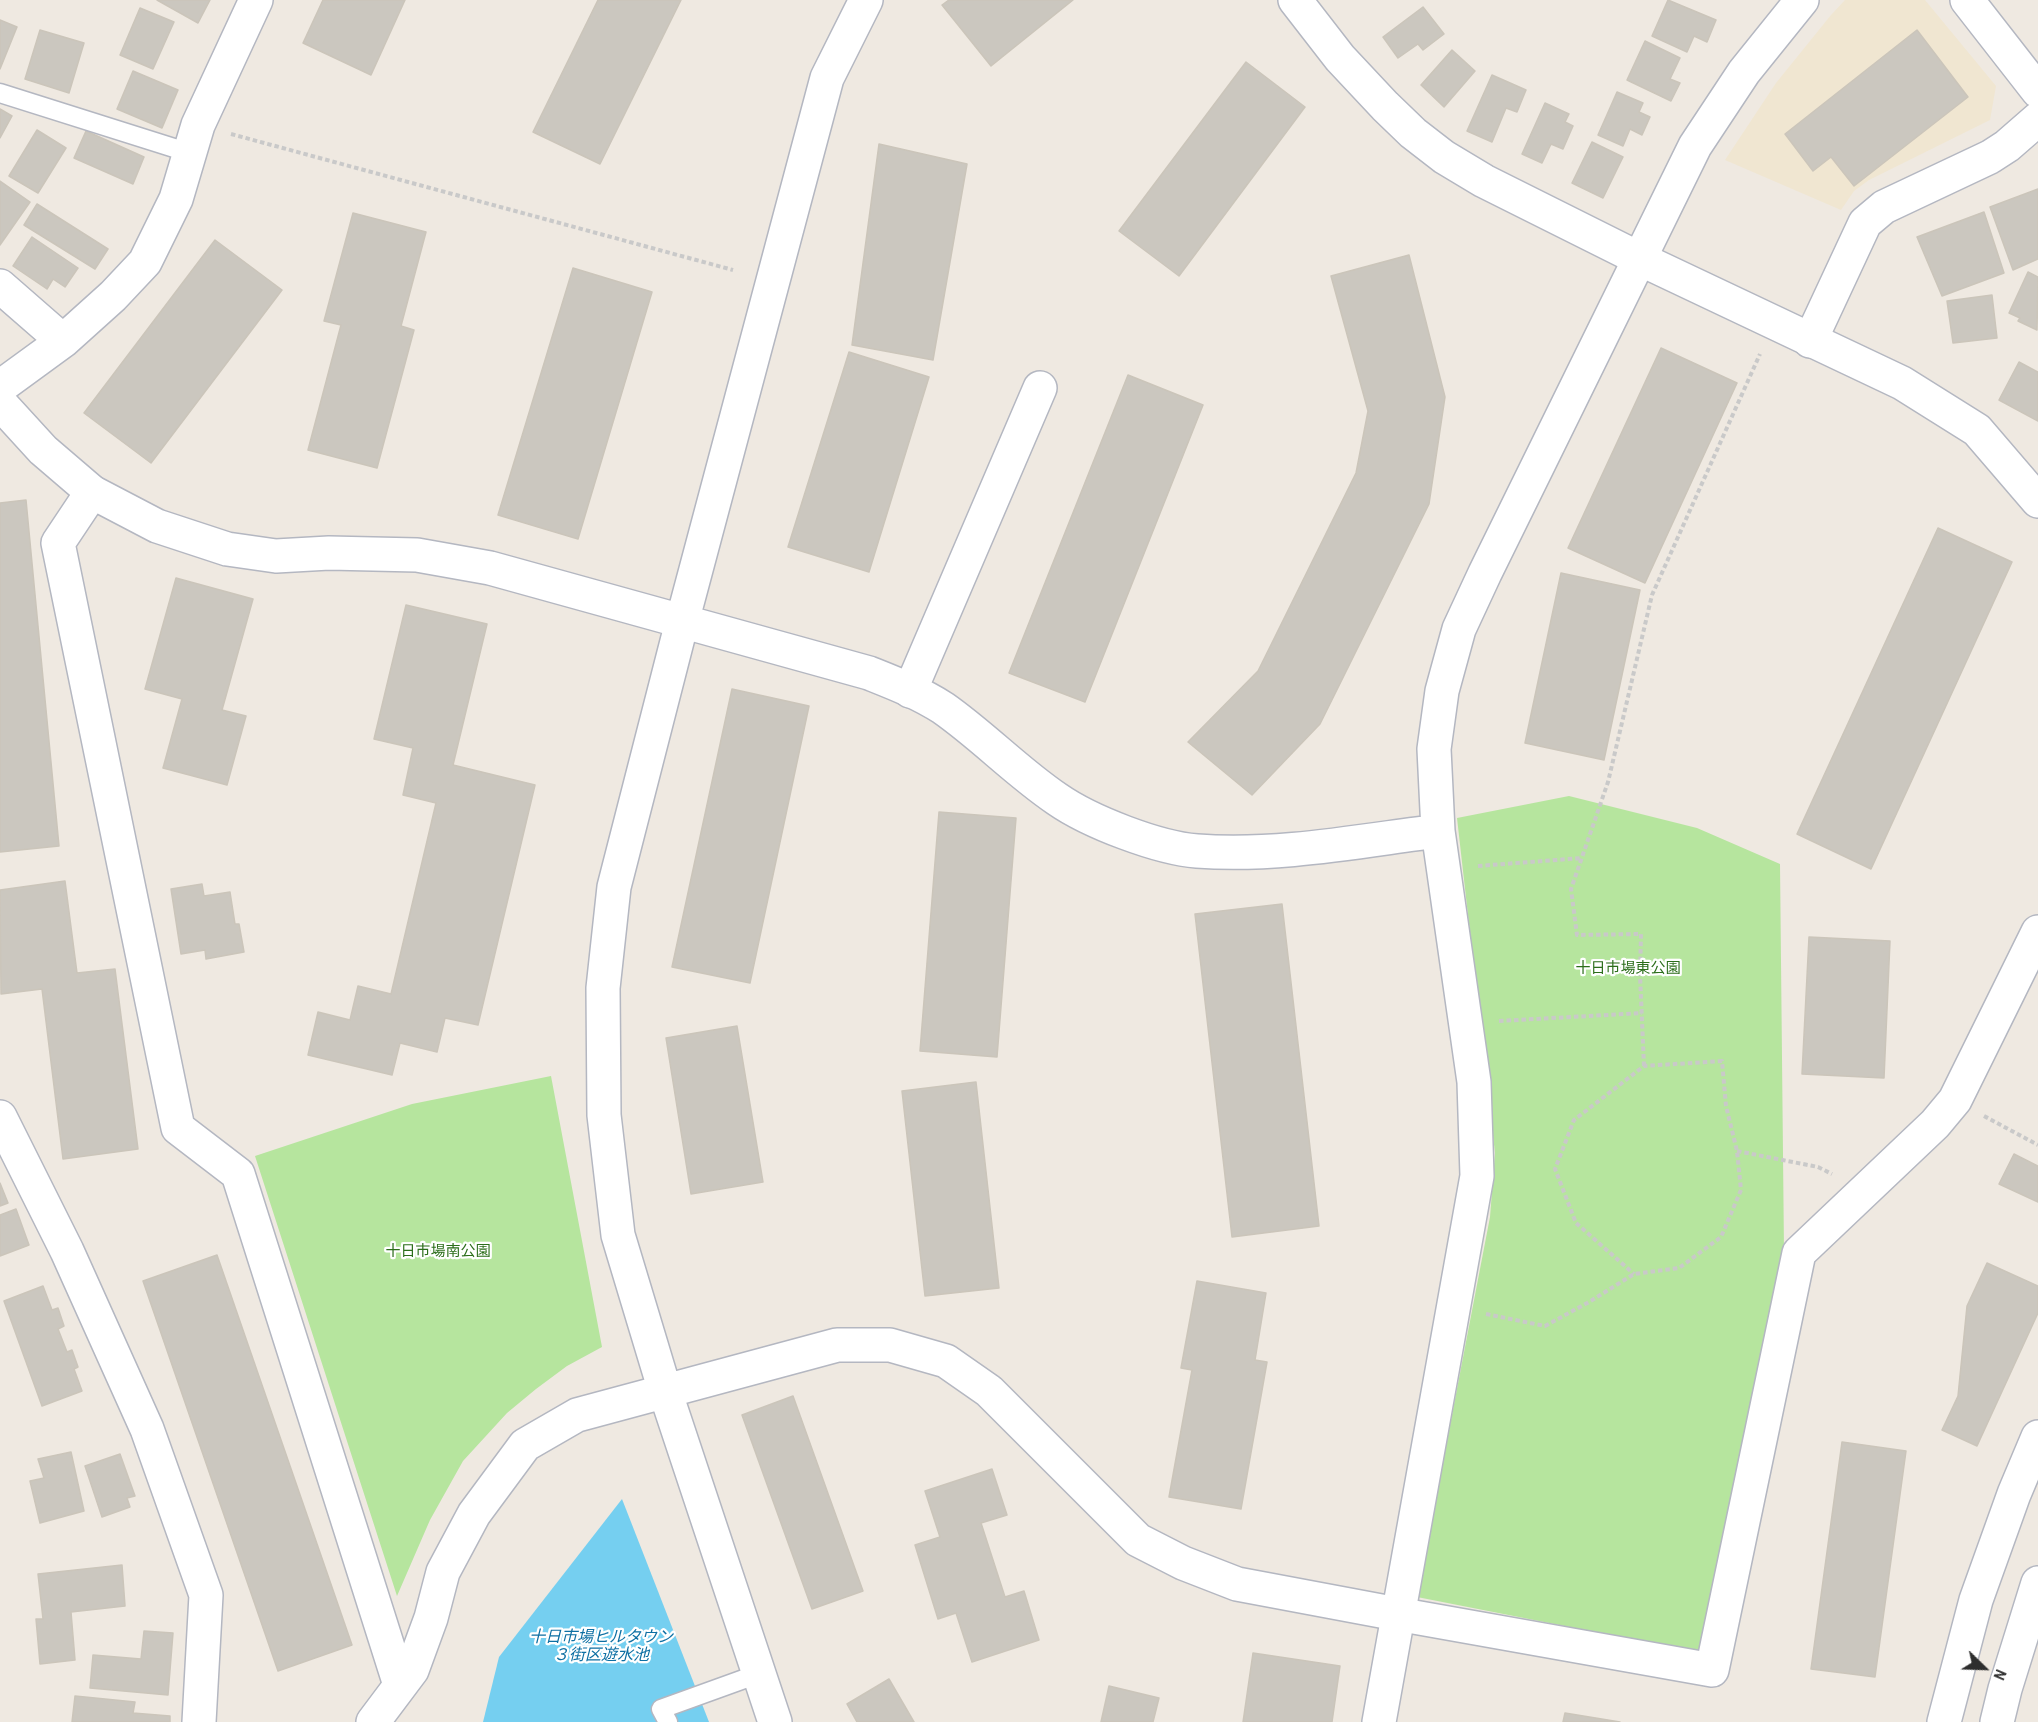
<!DOCTYPE html>
<meta charset="utf-8">
<style>
body{margin:0}
#map{position:relative;width:2038px;height:1722px;overflow:hidden;background:#efe9e1;font-family:"Archivo Narrow",sans-serif}
canvas{display:block}
.north{position:absolute;left:1954px;top:1638px;width:60px;height:60px;-webkit-text-stroke:4px #fff;paint-order:stroke;rotate:113deg;font-size:16px;font-weight:700;line-height:24px;text-align:center;color:#2e2e2e}
.north::after{content:'';display:block;margin:auto;width:21px;height:27px;background:#2e2e2e;clip-path:polygon(50% 0,100% 100%,50% 72%,0 100%)}
</style>
<div id="map">
<canvas width="2038" height="1722"></canvas>
<div class="north">N</div>
</div>
<script>
const ctx = document.querySelector('canvas').getContext('2d');
ctx.lineJoin = 'round';
function fillPath(path, color) { ctx.fillStyle = color; ctx.fill(path, 'evenodd'); }
function stroke(path, color, width, dash) { ctx.strokeStyle = color; ctx.lineWidth = width; ctx.lineCap = dash ? 'butt' : 'round'; ctx.setLineDash(dash || []); ctx.stroke(path); }
function drawText(font, color, halo, rows, align = 'center') {
  ctx.font = font + ' "Archivo Narrow","Noto Sans JP",sans-serif'; ctx.lineWidth = 4.5; ctx.setLineDash([]); ctx.textBaseline = 'middle'; ctx.strokeStyle = halo; ctx.fillStyle = color; for (const [text, x, y, turn = 0] of rows) {
    ctx.save(); ctx.translate(x, y); ctx.rotate((+turn || 0) * Math.PI / 180); ctx.textAlign = isNaN(turn) ? turn : align; if (halo) ctx.strokeText(text, 0, 0); ctx.fillText(text, 0, 0); ctx.restore();
  }
}
fillPath(new Path2D(`
 M1845 0H1925L1996 86 1990 120 1869 180 1854 191 1841 210 1725 160 1776 83 1831 15Z`), '#f0e6d1');
fillPath(new Path2D(`
 M1569 796 1697 828 1780 864 1784 1251 1702 1653 1417 1597 1490 1217 1495 1153 1457 818Z
 M551 1076 602 1347 567 1366 536 1389 507 1413 463 1461 430 1520 397 1596 255 1156 412 1104Z`), '#b6e59e');
fillPath(new Path2D(`
 M622 1499 709 1722H483L499 1657Z`), '#75cff0');
const building = new Path2D(`
 M157 0H210L198 23Z
 M323 0H405L371 75 303 43Z
 M598 0H681L600 164 533 132Z
 M949 0H1073L991 66 942 5Z
 M1668 0 1716 20 1707 42 1694 36 1687 52 1652 36Z
 M1423 7 1444 34 1423 50 1418 44 1398 58 1383 37Z
 M140 8 174 22 153 69 120 55Z
 M0 20 17 27 0 69Z
 M40 30 84 43 69 93 25 79Z
 M1917 30 1968 97 1854 186 1831 157 1813 171 1785 134Z
 M1645 41 1680 58 1670 79 1680 83 1671 101 1627 80Z
 M1452 50 1475 71 1444 107 1421 85Z
 M1246 62 1305 107 1179 276 1119 231Z
 M133 71 178 90 162 128 117 109Z
 M1492 75 1526 90 1517 112 1506 108 1492 142 1467 131Z
 M1617 92 1643 103 1639 112 1650 117 1642 135 1630 129 1623 146 1598 135Z
 M1545 103 1569 114 1565 122 1573 126 1563 149 1551 144 1542 163 1522 154Z
 M0 109 12 116 0 138Z
 M37 130 66 148 38 193 9 176Z
 M86 131 144 157 133 184 74 158Z
 M1592 142 1623 157 1603 198 1572 183Z
 M879 144 967 164 933 360 852 345Z
 M0 181 30 202 0 245Z
 M2038 189V259L2013 270 1990 207Z
 M37 204 108 249 95 269 24 225Z
 M1984 212 2004 273 1942 296 1917 237Z
 M353 213 426 232 401 326 414 330 377 468 308 450 341 325 324 321Z
 M32 237 78 268 65 287 53 279 47 289 13 266Z
 M215 240 282 290 151 463 84 413Z
 M1409 255 1445 397 1429 504 1320 724 1252 795 1188 742 1258 671 1356 473 1368 411 1331 276Z
 M573 268 652 292 578 539 498 515Z
 M2028 272 2038 277 2037 330 2018 321 2020 318 2009 313Z
 M1992 295 1997 338 1953 343 1947 301Z
 M1661 348 1737 383 1645 583 1568 548Z
 M849 352 929 377 869 572 788 547Z
 M2019 362 2038 372V421L1999 400Z
 M1128 375 1203 405 1085 702 1009 673Z
 M26 500 59 846 0 852V503Z
 M1938 528 2012 562 1871 869 1797 834Z
 M1561 573 1640 590 1604 760 1525 743Z
 M176 578 253 599 222 710 246 716 227 785 163 768 182 699 145 689Z
 M406 605 487 624 453 765 535 785 478 1025 445 1018 437 1052 400 1043 392 1075 308 1055 318 1012 350 1020 358 986 391 994 436 803 403 795 413 748 374 739Z
 M732 689 809 706 750 983 672 967Z
 M939 812 1016 818 997 1057 920 1051Z
 M65 881 77 973 115 969 138 1149 63 1159 42 989 1 994 0 890Z
 M202 884 204 896 230 892 235 924H239L244 952 206 959 205 950 181 954 171 889Z
 M1282 904 1319 1226 1232 1237 1195 914Z
 M1809 937 1890 941 1884 1078 1802 1074Z
 M737 1026 763 1182 691 1194 666 1038Z
 M976 1082 999 1288 925 1296 902 1091Z
 M2014 1154 2038 1166V1202L1999 1184Z
 M0 1183 8 1203 0 1206Z
 M16 1209 29 1245 0 1256V1215Z
 M217 1255 352 1645 278 1671 143 1281Z
 M1987 1263 2038 1286V1313L1977 1446 1942 1430 1958 1396 1967 1306Z
 M1197 1281 1266 1293 1255 1360 1267 1362 1241 1509 1169 1497 1192 1370 1181 1368Z
 M43 1286 52 1310 58 1308 64 1326 58 1329 67 1352 72 1350 78 1367 74 1369 82 1391 42 1406 4 1301Z
 M793 1396 863 1591 812 1609 742 1415Z
 M1842 1442 1906 1451 1875 1677 1811 1669Z
 M71 1452 84 1511 40 1523 30 1481 44 1478 38 1459Z
 M120 1454 135 1496 127 1498 130 1507 102 1517 85 1466Z
 M992 1469 1007 1515 981 1523 1005 1597 1024 1591 1039 1640 972 1662 956 1613 938 1619 915 1545 940 1537 925 1491Z
 M122 1565 125 1606 71 1612 75 1660 40 1664 36 1619H43L38 1574Z
 M144 1631 173 1633 168 1695 90 1688 93 1655 141 1659Z
 M1253 1653 1340 1666 1332 1722H1243Z
 M889 1679 914 1722H857L847 1704Z
 M1109 1686 1159 1698 1153 1722H1101Z
 M75 1696 135 1702 133 1713 170 1716V1722H72Z
 M1565 1713 1620 1722H1563Z`);
fillPath(building, '#cbc7bf');
stroke(building, '#cbc5ba', 1.5);
const service = new Path2D(`
 M0 93 190 153
 M668 1722 661 1709 758 1674`);
const minor = new Path2D(`
 M1295 0 1340 58 1385 106 1413 133 1444 157 1484 181 1640 259 1902 383 1977 430 2038 501
 M1967 0 2038 91
 M0 286 63 341
 M0 387 63 341 113 296 145 262 176 199 198 125 256 0
 M92 492 58 543 178 1128 238 1174 400 1685
 M910 691 1040 388
 M0 1117 67 1251 147 1429 206 1595 199 1722
 M1397 1614 1712 1670 1799 1253 1935 1124 1955 1100 2038 932`);
const tertiary = new Path2D(`
 M1810 341 1865 223 1884 207 1990 157 2007 146 2038 119
 M0 403 43 450 92 492 157 526 227 549 276 556 329 553 417 555 490 568 869 673C894 683 920 693 943 708 983 736 1017 772 1057 799 1090 822 1158 848 1197 851 1278 857 1359 841 1438 831
 M373 1722 412 1670 431 1618 443 1572 474 1514 525 1445 577 1415 837 1345H890L946 1361 989 1391 1138 1540 1183 1563 1237 1584 1397 1614
 M775 1722 665 1391 618 1235 604 1115 603 988 614 887 682 622 827 78 866 0
 M1379 1722 1477 1176 1474 1082 1438 831 1434 749 1442 691 1459 629 1485 573 1695 146 1744 72 1802 0
 M1944 1722 1976 1600 2014 1494 2038 1437
 M1997 1722 2005 1689 2038 1583`);
stroke(service, '#b4b7c1', 21);
stroke(minor, '#b4b7c1', 36);
stroke(tertiary, '#b4b7c1', 36);
stroke(new Path2D(`
 M231 134 733 270
 M1478 866 1582 858
 M1499 1021 1642 1013
 M1644 1066 1640 975 1641 934 1577 935 1571 889 1608 782 1652 595 1760 354
 M1984 1116 2038 1145
 M1737 1151 1818 1167 1832 1174
 M1486 1314 1545 1326 1589 1302 1634 1274 1679 1268 1721 1237 1741 1190 1737 1151 1726 1106 1722 1061 1644 1066 1574 1120 1555 1169 1576 1223 1634 1274`), '#c9c9c9', 4, [4.5, 3]);
stroke(service, '#fff', 18);
stroke(minor, '#fff', 33);
stroke(tertiary, '#fff', 33);
drawText('15px', '#2c6e1b', '#fff', [
 ["十日市場東公園",1628,969],
 ["十日市場南公園",438,1252]
]);
drawText('italic 16px', '#0d6fa3', '#fff', [
 ["十日市場ヒルタウン",601,1638],
 ["３街区遊水池",601,1656]
]);
</script>
